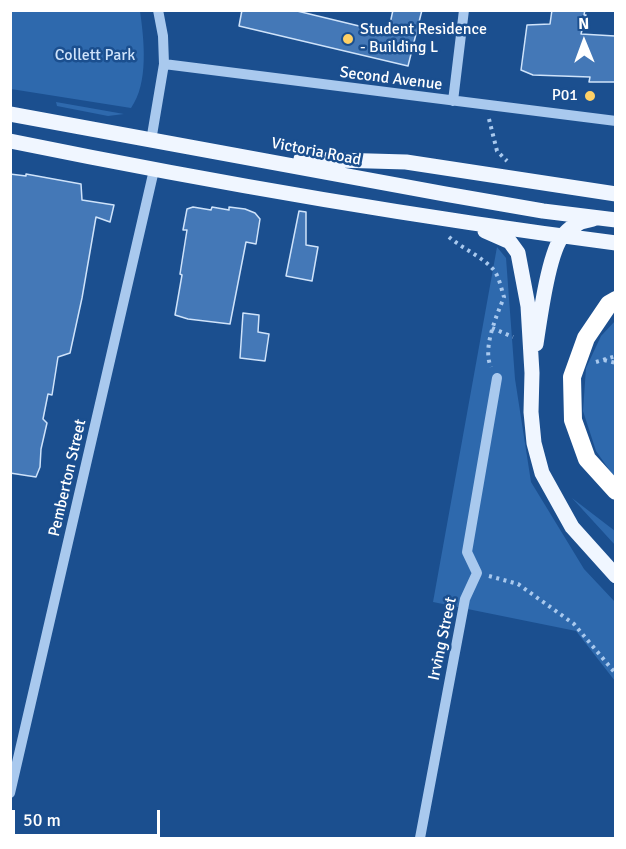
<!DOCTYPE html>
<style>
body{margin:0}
#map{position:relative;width:626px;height:849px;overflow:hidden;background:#1b4f8f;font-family:Signika,sans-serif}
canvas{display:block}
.frame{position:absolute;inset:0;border:12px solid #fff;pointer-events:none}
.north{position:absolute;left:554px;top:12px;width:60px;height:60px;-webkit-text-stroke:4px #1b4f8f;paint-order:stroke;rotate:359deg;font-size:16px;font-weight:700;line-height:24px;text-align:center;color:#fff}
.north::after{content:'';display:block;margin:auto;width:21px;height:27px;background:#fff;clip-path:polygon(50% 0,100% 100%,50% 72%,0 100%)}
.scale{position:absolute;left:12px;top:810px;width:148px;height:27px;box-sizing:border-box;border:3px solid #fff;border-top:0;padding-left:8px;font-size:18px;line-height:21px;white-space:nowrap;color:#fff;-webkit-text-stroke:4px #1b4f8f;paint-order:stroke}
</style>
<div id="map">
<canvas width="626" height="849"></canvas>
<div class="frame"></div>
<div class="north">N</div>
<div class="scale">50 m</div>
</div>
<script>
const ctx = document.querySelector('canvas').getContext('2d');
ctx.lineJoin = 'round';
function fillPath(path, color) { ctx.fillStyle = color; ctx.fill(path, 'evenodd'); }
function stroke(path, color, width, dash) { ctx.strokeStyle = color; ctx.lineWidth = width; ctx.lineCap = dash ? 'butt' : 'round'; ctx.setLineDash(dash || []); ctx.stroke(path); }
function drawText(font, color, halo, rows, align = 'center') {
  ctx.font = font + ' Signika,sans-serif'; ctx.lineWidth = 5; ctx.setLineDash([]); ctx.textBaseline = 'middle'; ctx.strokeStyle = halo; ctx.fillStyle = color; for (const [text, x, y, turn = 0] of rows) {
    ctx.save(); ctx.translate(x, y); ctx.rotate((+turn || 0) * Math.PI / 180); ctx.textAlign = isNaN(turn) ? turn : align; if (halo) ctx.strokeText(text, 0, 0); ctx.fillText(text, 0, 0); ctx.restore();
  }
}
fillPath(new Path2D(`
 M10 11H140C144 39 149 83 131 108L11 89Z
 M56 102 124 114 108 116 57 106Z
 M497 247 506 258 515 379 531 482 584 569 615 602V681L576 631 433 602Z
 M615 321V478L596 451 583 411 586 368 601 336Z
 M572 498 615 531V545Z`), '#2e69ad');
const building = new Path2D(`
 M242 10H293L388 33 393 10H422L408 66 239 26Z
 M552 10H585L584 15H586L581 34 615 36V82H589L590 77 533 75 521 70 527 25 550 24Z
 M10 174 26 176V174L81 184 82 200 114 205 110 222 96 217 82 298 70 353 58 357 52 395 48 394 43 419 47 423 41 449 40 467 36 477 10 473Z
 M193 207 211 210 212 207 229 210V207L245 209 255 213 260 219 256 244 246 242 230 324 188 319 175 315 182 275 180 274 187 230H183L187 209Z
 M299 211 306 212V245L318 247 312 281 286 276Z
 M243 313 259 315 258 332 269 334 265 361 240 358Z`);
fillPath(building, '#4478b7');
stroke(building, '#cfe3fa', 1.5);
stroke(new Path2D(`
 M489 119 497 151 507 161
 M449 237C463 249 481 256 493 269 499 276 501 288 504 297 497 315 482 348 491 367
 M492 328 513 337
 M604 360 616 363
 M596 362 616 356
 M489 576 518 584 574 624 616 674`), '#a9c9ee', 4, [3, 4.5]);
stroke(new Path2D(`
 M164 64 616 121
 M453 101 464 10
 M151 141 164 64 163 36 158 10
 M10 793 154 170
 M420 838 465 599 477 573 467 552 497 378`), '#a9c9ee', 10);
stroke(new Path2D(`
 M10 114 445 194 543 211 616 220
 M10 141C211 182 413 217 616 243
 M301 159 406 162 616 194
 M485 231 510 242 518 253 528 306 532 373 531 412 534 443 542 473 572 527 616 576
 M536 344C540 318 548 258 561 238 569 227 580 221 593 219`), '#f0f6ff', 15);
stroke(new Path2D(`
 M616 300 609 304 586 338 572 377 573 420 587 459 616 491`), '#fff', 18);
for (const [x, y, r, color] of [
 [348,39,6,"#ffd166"],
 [590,96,6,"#ffd166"]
]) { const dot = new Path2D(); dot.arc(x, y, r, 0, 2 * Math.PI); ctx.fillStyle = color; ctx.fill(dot); stroke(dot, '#1b4f8f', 2); }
drawText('16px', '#fff', '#1b4f8f', [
 ["Student Residence",360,30],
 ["- Building L",360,48],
 ["P01",578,96,"right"]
], 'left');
drawText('16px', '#cfe3fa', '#1b4f8f', [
 ["Collett Park",95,56]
]);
drawText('16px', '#fff', '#1b4f8f', [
 ["Second Avenue",391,79,7],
 ["Victoria Road",316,152,11],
 ["Pemberton Street",68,478,-77],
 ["Irving Street",443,639,-78]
]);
</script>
